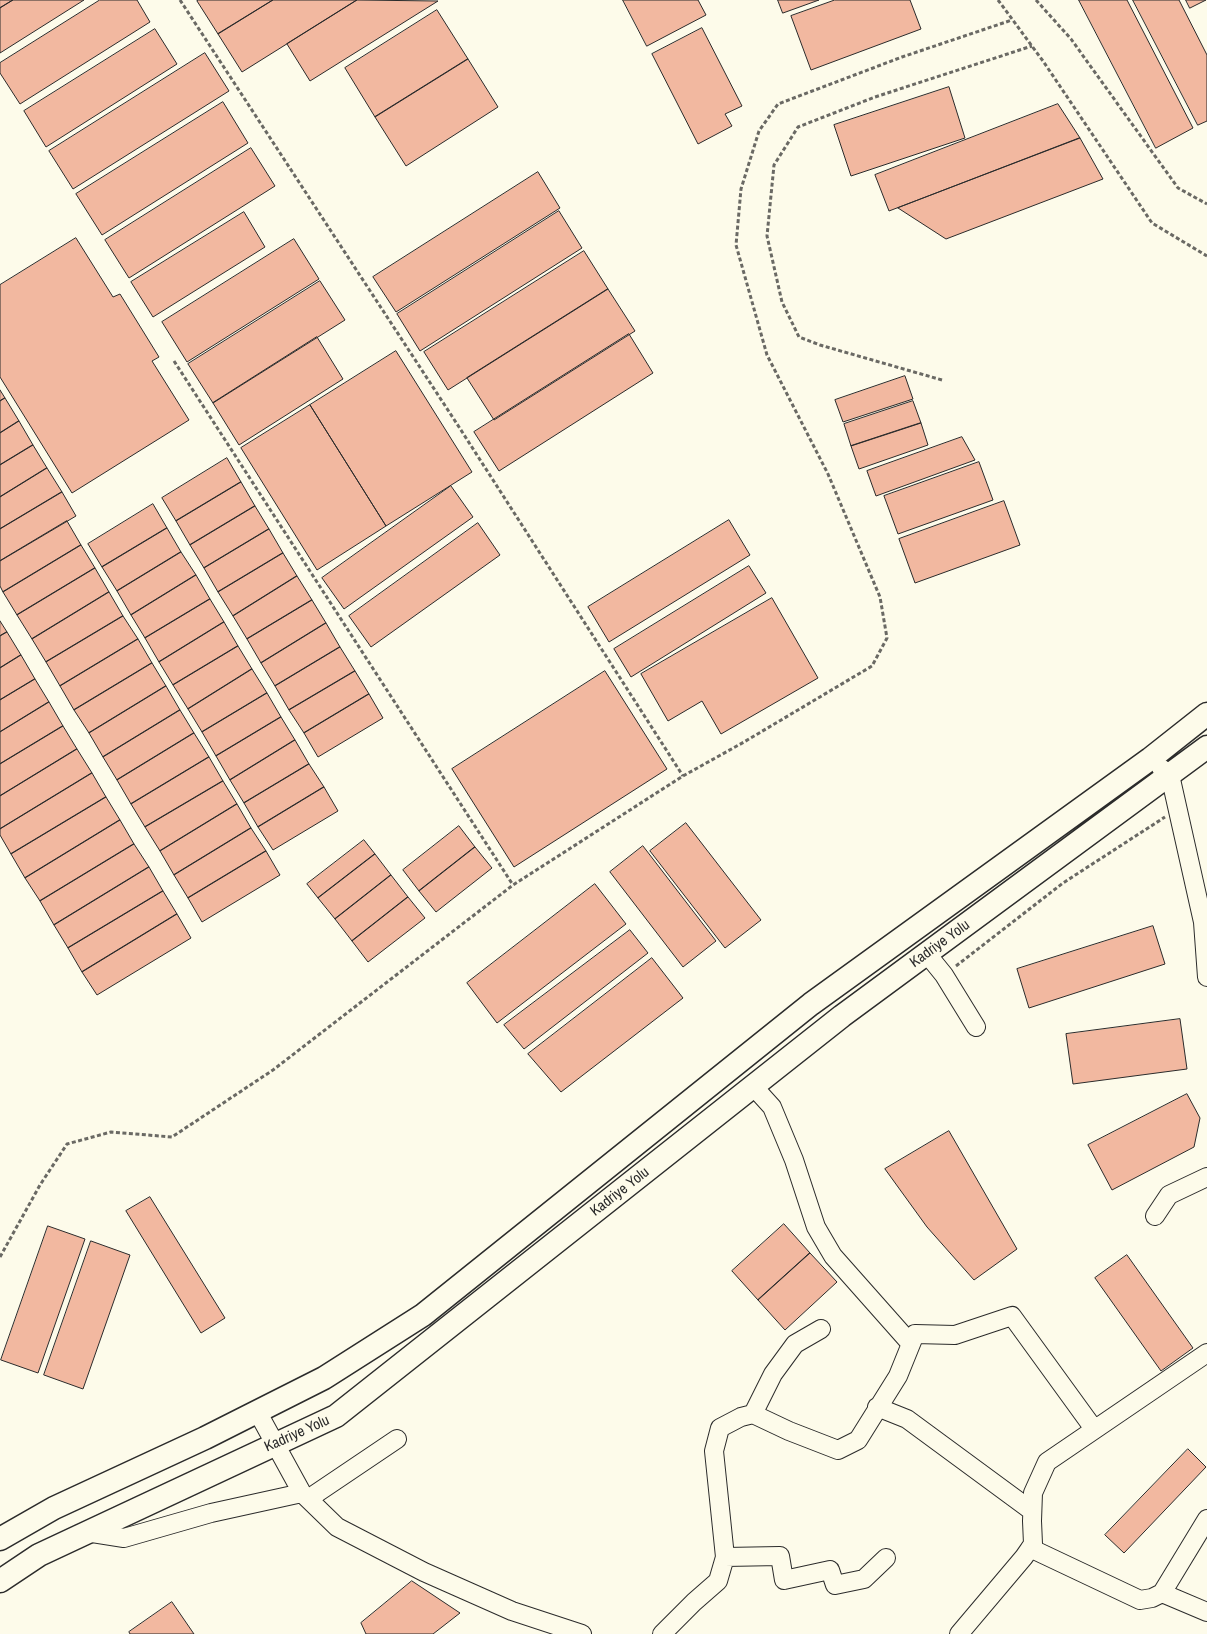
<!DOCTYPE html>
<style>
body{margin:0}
canvas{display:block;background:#fdfbea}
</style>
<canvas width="1207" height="1634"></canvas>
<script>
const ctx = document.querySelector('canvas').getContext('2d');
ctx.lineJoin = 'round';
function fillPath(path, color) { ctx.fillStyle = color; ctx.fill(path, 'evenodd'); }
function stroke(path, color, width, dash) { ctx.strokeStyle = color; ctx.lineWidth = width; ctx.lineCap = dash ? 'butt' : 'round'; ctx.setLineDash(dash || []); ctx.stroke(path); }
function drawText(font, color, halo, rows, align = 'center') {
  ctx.font = font + ' "Archivo Narrow",sans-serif'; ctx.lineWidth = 4; ctx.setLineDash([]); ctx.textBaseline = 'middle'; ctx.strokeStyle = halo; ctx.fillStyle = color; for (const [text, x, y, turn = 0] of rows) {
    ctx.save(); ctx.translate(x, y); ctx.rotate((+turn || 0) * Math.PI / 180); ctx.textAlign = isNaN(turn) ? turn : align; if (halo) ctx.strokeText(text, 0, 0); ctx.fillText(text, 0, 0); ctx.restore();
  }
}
const building = new Path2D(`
 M0 0H13L0 8Z
 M13 0H84L0 53V8Z
 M100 0H137L150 22 20 104 0 73V63Z
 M199 0H273L218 34 197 1Z
 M273 0H357L242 72 218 34Z
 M357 0 438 1 310 81 287 44Z
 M623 0H698L706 15 647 46Z
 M778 0H819L783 13Z
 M835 0H910L921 29 811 70 791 16Z
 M1079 0H1127L1193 128 1156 148Z
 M1133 0H1179L1207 55V121L1198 125Z
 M1186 0H1206L1190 8Z
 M437 10 468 59 375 117 345 68Z
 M702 28 742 106 725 114 732 126 698 144 652 54Z
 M155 29 177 64 46 147 24 111Z
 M205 53 229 91 73 189 49 151Z
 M468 59 498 107 406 166 375 117Z
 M949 87 965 138 851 176 834 125Z
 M223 102 248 143 102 235 76 194Z
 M1058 104 1080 138 889 211 875 175Z
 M1080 138 1103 179 946 239 898 208Z
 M251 148 275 186 129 278 105 240Z
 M538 172 560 208 396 312 373 277Z
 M559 211 582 248 420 351 397 314Z
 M244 212 265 247 153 317 131 282Z
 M76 238 113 297 120 294 159 357 152 361 189 420 72 493 0 377V285Z
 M294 239 319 279 187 362 162 322Z
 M584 251 608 289 448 390 424 352Z
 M320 281 345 320 213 403 188 364Z
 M608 289 635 331 494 420 467 378Z
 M629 334 653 373 499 471 474 432Z
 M317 337 343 379 239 445 213 403Z
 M396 351 472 472 386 526 310 405Z
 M905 376 913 399 843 422 835 400Z
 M0 390 5 398 0 401Z
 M5 398 19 421 0 433V401Z
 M913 401 921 423 851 446 844 424Z
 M310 405 386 526 317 570 241 448Z
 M19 421 33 445 0 465V433Z
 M921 423 928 445 859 469 851 446Z
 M962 437 975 460 876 496 867 471Z
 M33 445 47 468 0 497V465Z
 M227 458 241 482 176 521 162 498Z
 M979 462 993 500 898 534 884 496Z
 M47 468 62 492 0 529V497Z
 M241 482 255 506 190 545 176 521Z
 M451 486 473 517 344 609 322 578Z
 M62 492 76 516 0 561V529Z
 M1004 501 1020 545 915 583 899 539Z
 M153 504 167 528 102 567 88 544Z
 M255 506 269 529 204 568 190 545Z
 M729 520 750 555 609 642 588 607Z
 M67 521 81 545 3 592 0 586V561Z
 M478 523 500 555 371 647 349 616Z
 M167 528 181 552 117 591 102 567Z
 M269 529 283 553 218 592 204 568Z
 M81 545 95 568 17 615 3 592Z
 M181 552 196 575 131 615 117 591Z
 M283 553 297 576 233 616 218 592Z
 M749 566 766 593 631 677 614 649Z
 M95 568 109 592 32 639 17 615Z
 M196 575 210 599 145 638 131 615Z
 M297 576 312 600 247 639 233 616Z
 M109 592 123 616 46 662 32 639Z
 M772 598 818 678 721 734 702 701 668 721 641 674Z
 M210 599 224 622 159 662 145 638Z
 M312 600 326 623 261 663 247 639Z
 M123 616 138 639 60 686 46 662Z
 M0 621 7 632 0 636Z
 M224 622 238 646 173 685 159 662Z
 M326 623 340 647 275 686 261 663Z
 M7 632 21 655 0 668V636Z
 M138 639 152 663 74 710 60 686Z
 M238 646 252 669 188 709 173 685Z
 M340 647 355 671 289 710 275 686Z
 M21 655 35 679 0 700V668Z
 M152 663 166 686 89 733 74 710Z
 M252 669 267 693 202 732 188 709Z
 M355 671 369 694 304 733 289 710Z
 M605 671 667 769 514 867 452 769Z
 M35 679 49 702 0 732V700Z
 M166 686 180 710 103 757 89 733Z
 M267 693 281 717 216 756 202 732Z
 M369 694 383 718 318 757 304 733Z
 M49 702 63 726 0 764V732Z
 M180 710 194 733 117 780 103 757Z
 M281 717 295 740 230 780 216 756Z
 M63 726 77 749 0 796V764Z
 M194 733 209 757 131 804 117 780Z
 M295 740 309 764 244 803 230 780Z
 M77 749 92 773 0 829V796Z
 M209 757 223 781 145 827 131 804Z
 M309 764 324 787 258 827 244 803Z
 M92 773 106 797 11 854 0 835V829Z
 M223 781 237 804 160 851 145 827Z
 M324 787 338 811 273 850 258 827Z
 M106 797 120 820 25 878 11 854Z
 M237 804 251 828 174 875 160 851Z
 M120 820 134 844 40 901 25 878Z
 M686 823 761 920 725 948 650 851Z
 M459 826 475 847 419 891 403 870Z
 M251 828 266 851 188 898 174 875Z
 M364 840 375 854 318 898 307 884Z
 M134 844 149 867 54 925 40 901Z
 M643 846 716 941 683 967 610 872Z
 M475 847 492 868 436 912 419 891Z
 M266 851 280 875 202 922 188 898Z
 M375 854 391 875 335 919 318 898Z
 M149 867 163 891 68 948 54 925Z
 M391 875 408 897 352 941 335 919Z
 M595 884 626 924 497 1023 467 983Z
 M163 891 177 914 82 972 68 948Z
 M408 897 425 918 368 962 352 941Z
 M177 914 191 938 97 995 82 972Z
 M1153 926 1165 964 1029 1008 1017 969Z
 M630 930 648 953 524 1049 504 1025Z
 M652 958 683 998 561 1092 528 1054Z
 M1180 1019 1187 1069 1073 1084 1066 1034Z
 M1187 1094 1200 1118 1194 1147 1112 1190 1088 1145Z
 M949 1131 1017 1249 974 1280 927 1227 885 1169Z
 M150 1197 225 1318 201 1333 126 1211Z
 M784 1224 810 1253 758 1300 732 1271Z
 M48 1226 85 1239 38 1373 1 1360Z
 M91 1241 130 1255 83 1389 44 1375Z
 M810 1253 837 1282 785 1330 758 1300Z
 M1127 1255 1193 1348 1161 1371 1095 1278Z
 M1188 1449 1206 1467 1124 1553 1105 1535Z
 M412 1581 460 1613 433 1634H366L361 1623Z
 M172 1602 194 1634H130L129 1632Z`);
fillPath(building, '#f2b8a0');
stroke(building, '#2b2b2b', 1);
const minor = new Path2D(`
 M1161 768 1170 775 1203 922 1207 977
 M927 954 944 975 976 1027
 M753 1086 772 1107 794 1160 816 1227 833 1256 911 1344
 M1155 1216 1169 1195 1207 1177
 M877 1407 907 1419 1032 1511
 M257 1411 302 1493 337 1527 424 1572 512 1611 582 1634
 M753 1414 789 1431 838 1450 858 1440 898 1376 915 1334 955 1335 1012 1316 1094 1429
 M308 1499 397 1439
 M86 1532 124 1538 211 1513 302 1493
 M1030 1548 1140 1600 1152 1598 1162 1593 1207 1519
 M725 1557 780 1556 784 1580 830 1570 835 1585 864 1579 886 1558
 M1162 1593 1207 1612
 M662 1634 694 1602 718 1581 725 1557 714 1451 720 1428 741 1417 753 1414 773 1374 795 1344 821 1329
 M959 1634 1024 1557 1033 1544 1032 1521 1033 1493 1047 1462 1207 1353`);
const major = new Path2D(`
 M0 1539 54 1508 205 1438 324 1378 423 1315 811 1004 1150 759 1207 714
 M0 1581 39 1555 336 1416 842 1016 1207 747`);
stroke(minor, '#2b2b2b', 20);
stroke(major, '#2b2b2b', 25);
stroke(new Path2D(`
 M180 0 459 427 683 776
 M998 0 1043 61 1152 223 1207 256
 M1036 0 1071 39 1178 188 1207 204
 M174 361 513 885
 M942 380 820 345 799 337 782 302 767 236 774 165 798 127 875 97 1032 46
 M956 966 1063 883 1165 817
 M0 1257 40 1185 67 1144 111 1132 172 1137 273 1070 513 885 683 776 744 742 872 666 887 638 880 597 828 474 767 355 736 245 741 189 759 131 778 104 902 57 1012 20`), '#6a6964', 3, [4, 2.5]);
stroke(minor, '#fdfbea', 18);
stroke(major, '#fdfbea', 22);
drawText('15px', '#2b2b2b', '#fdfbea', [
 ["Kadriye Yolu",940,944,-36],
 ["Kadriye Yolu",620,1192,-38],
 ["Kadriye Yolu",297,1434,-24]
]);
</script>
